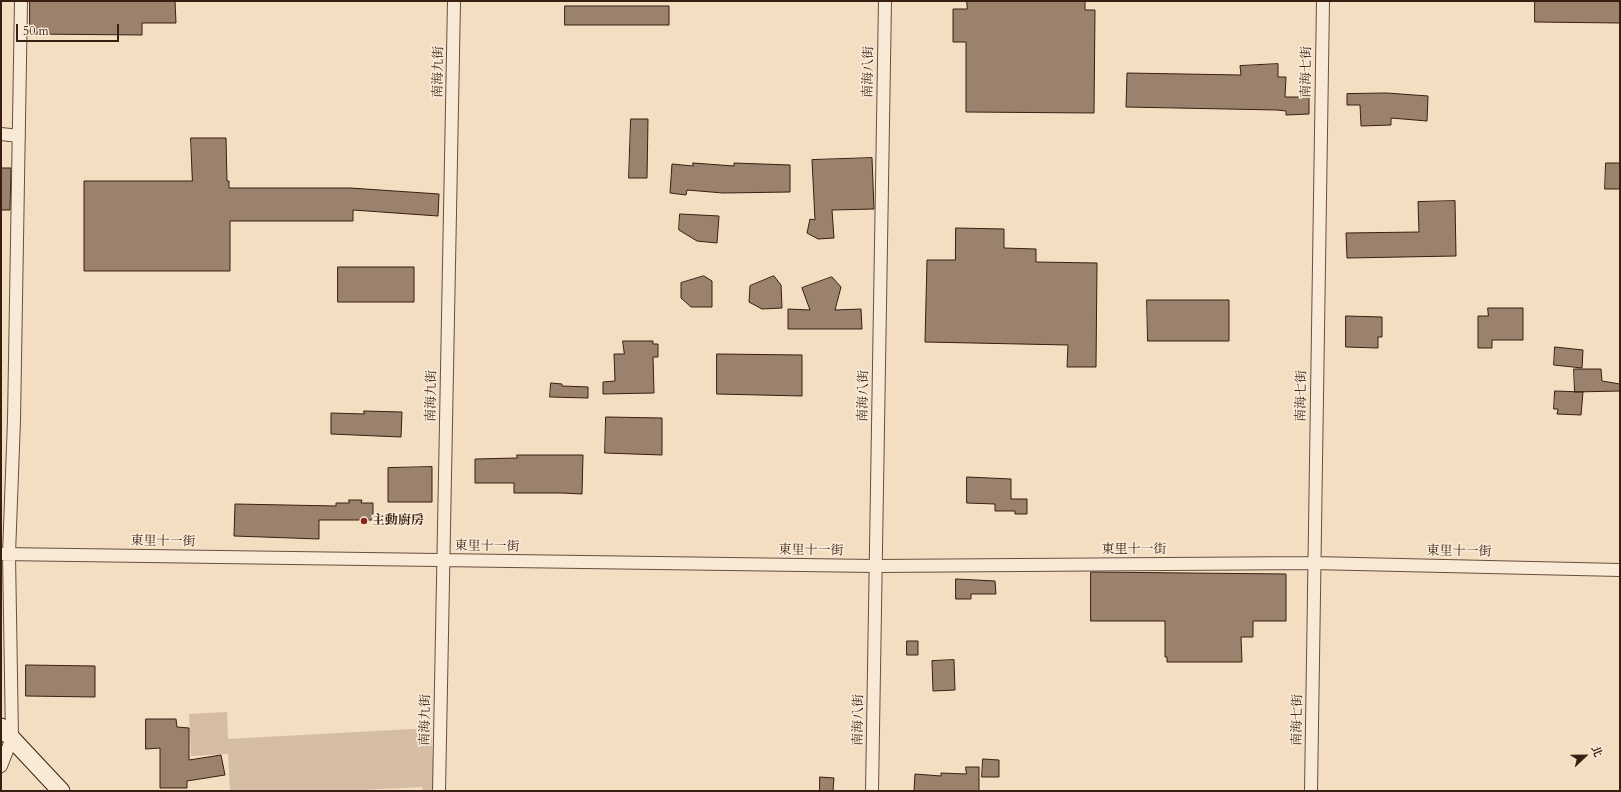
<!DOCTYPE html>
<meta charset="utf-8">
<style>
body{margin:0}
#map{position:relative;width:1621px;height:792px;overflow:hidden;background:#f4dec1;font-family:Cardo,"Noto Serif TC",serif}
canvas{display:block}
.frame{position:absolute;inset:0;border:2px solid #391e12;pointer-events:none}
.north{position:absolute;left:1565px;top:736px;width:40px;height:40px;-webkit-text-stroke:3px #f8ead7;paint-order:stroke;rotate:68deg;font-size:11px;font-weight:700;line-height:16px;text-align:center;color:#391e12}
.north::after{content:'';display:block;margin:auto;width:14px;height:18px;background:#391e12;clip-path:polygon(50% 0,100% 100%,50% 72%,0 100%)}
.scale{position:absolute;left:16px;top:24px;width:103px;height:18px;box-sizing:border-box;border:2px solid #391e12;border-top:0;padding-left:5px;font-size:12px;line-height:14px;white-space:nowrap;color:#391e12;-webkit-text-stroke:3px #f8ead7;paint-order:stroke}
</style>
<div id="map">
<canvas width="1621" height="792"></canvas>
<div class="frame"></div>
<div class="north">北</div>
<div class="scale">50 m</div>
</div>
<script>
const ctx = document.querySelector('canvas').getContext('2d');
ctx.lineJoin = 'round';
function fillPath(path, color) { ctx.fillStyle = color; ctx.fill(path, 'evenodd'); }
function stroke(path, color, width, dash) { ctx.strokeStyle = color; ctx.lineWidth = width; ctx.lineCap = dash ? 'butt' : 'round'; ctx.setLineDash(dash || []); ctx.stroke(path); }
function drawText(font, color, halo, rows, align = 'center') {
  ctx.font = font + ' Cardo,"Noto Serif TC",serif'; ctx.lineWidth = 3.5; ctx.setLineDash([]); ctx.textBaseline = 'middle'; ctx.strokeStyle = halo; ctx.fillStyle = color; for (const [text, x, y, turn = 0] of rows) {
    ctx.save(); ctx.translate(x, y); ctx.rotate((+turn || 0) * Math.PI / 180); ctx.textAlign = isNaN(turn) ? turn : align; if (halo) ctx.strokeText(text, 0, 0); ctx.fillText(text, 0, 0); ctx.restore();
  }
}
fillPath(new Path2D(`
 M227 712 228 739 431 728 435 791H423L422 787 342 791H230L228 754 191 756 189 714Z`), '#d4bda3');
const building = new Path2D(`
 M30 1H175L176 23H142V35L30 34Z
 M967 1H1085V10H1095L1094 113 966 112V42H953V9H967Z
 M1535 1H1620V23L1535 22Z
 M565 6H669V25H565Z
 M1278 64V77H1286L1285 97H1309V114L1286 115V111L1277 110 1126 107 1127 73 1241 75 1240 66Z
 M1387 93 1428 96 1427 121 1391 118V125L1361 126 1360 105H1347V94Z
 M631 119H648L647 178H629Z
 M191 138H226L227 181H229V188H350L439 194 438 216 353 210V221H230V271H84V181H192Z
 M872 158 874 209 832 210 834 238 818 239 807 233 810 219 815 220 812 160Z
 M693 163 734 166V163L790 165V192L723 193 687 190 686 195 670 193 672 164 693 166Z
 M1606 163H1620V189H1605Z
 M1 168H11L10 210H1Z
 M1455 201 1456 256 1347 258 1346 233 1419 232 1418 202Z
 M680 214 719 216 717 243 697 241 679 230Z
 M956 228 1004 229V248L1036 249V262L1097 263 1096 367H1067L1068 345 925 342 927 260H955Z
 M338 267H414V302H338Z
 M704 276 712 281V307H691L681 298V283Z
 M774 276 781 285 782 308 762 309 749 302 750 286Z
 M832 277 841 287 835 310 861 309 862 329H788V309L810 310 802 288Z
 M1147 300H1229V341H1148Z
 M1488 308H1523V340H1492V348H1478V316H1488Z
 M1346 316 1382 317V337H1378V348L1346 347Z
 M623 341H653V344H658V357H653L654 393 603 394V382L615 381 614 354H624Z
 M1555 347 1583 350 1582 368 1554 365Z
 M717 354 802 355V396L717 394Z
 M1574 369H1601L1602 381 1620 384V391L1575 392Z
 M551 383 562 384V386L588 387V398L550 397Z
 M1555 391 1583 392 1581 415 1557 414 1558 409H1554Z
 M364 411 402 412 401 437 331 434V413L364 414Z
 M606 417 662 418V455L605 453Z
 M517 455H583L582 494 562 493H514V483H475V459L517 458Z
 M432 467V502H388V468Z
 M967 477 1011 479V499H1027V514H1015V511H995V504L967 503Z
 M349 500H362L361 503H373V520H319V539L234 536 235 504 336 506V503H349Z
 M1091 572 1286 574V621H1253V637H1241L1242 662H1167V657H1165V621H1091Z
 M956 579 995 581 996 594H971V599H956Z
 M907 641H918V655H907Z
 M954 660 955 690 933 691 932 661Z
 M26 665 95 666V697L26 696Z
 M146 719H176L177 727 189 728V760L221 755 225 775 187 781V788H160V748L146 749Z
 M983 759 999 760V777H982Z
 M966 767H979V791H914L915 774 941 776V773L966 774Z
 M820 777 834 778 833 791H820Z`);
fillPath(building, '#9a826d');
stroke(building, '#391e12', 1);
const street = new Path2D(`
 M1 134 19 136
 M1 554 875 566 1313 563 1620 570
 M1 766 12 738 9 554 14 420 21 1
 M439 791 454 1
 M872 791 885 1
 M1311 791 1323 1`);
const secondary = new Path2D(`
 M1 727 61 791`);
stroke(street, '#684e3e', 14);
stroke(secondary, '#391e12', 19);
stroke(street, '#f8ead7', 12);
stroke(secondary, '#f8ead7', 17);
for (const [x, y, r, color] of [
 [364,521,4,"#8f2418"]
]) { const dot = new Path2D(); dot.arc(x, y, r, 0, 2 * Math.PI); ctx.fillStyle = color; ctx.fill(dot); stroke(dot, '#f8ead7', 1.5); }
drawText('13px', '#391e12', '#f8ead7', [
 ["南海九街",439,72,-89],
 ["南海八街",869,72,-89],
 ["南海七街",1307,72,-89],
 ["南海九街",432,396,-89],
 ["南海八街",864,396,-89],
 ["南海七街",1302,396,-89],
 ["東里十一街",163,542,1],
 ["東里十一街",487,547,1],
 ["東里十一街",1134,550],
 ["東里十一街",811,551,1],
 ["東里十一街",1459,552,1],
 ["南海九街",426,720,-89],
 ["南海八街",859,720,-89],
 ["南海七街",1298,720,-89]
]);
drawText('bold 13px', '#391e12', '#f8ead7', [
 ["主動廚房",372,521]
], 'left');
</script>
